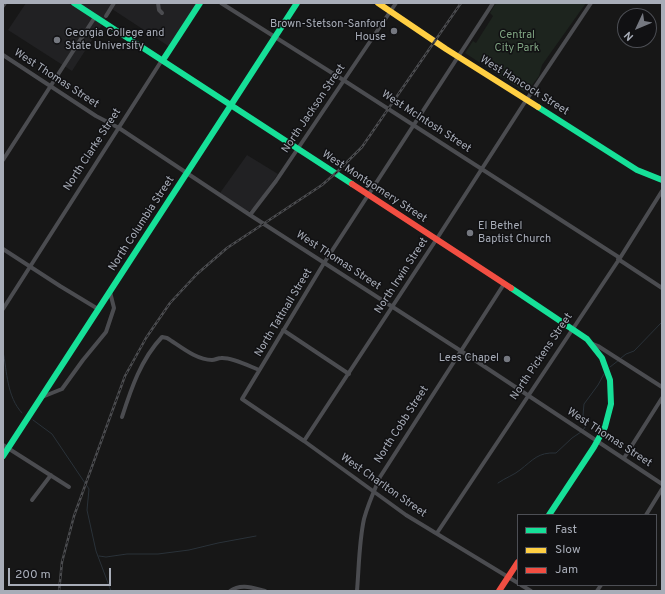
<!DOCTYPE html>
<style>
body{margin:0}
#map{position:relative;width:665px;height:594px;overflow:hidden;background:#171717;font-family:Overpass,sans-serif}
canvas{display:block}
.frame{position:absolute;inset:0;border:4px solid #a8adb8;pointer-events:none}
.legend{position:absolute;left:517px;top:514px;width:140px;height:72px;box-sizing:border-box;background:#111113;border:1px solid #4d4f55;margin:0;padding:5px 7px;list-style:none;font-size:12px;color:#a8adb8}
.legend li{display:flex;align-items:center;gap:8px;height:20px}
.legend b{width:20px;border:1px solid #4d4f55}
.north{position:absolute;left:617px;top:8px;width:40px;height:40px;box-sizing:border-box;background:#111113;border:1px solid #4d4f55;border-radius:50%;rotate:226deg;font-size:11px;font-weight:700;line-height:16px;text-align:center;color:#a8adb8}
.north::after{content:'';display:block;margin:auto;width:14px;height:18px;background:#757880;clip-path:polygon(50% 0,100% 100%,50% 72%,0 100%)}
.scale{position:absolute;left:8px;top:568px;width:103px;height:18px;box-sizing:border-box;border:2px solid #a8adb8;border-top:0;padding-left:5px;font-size:12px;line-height:14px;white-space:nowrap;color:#a8adb8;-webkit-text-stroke:3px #111113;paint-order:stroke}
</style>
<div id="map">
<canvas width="665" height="594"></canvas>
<div class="frame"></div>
<ul class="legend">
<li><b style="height:5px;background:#16e098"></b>Fast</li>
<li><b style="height:5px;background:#ffcf43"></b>Slow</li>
<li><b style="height:5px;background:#f24e42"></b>Jam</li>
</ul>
<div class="north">N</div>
<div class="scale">200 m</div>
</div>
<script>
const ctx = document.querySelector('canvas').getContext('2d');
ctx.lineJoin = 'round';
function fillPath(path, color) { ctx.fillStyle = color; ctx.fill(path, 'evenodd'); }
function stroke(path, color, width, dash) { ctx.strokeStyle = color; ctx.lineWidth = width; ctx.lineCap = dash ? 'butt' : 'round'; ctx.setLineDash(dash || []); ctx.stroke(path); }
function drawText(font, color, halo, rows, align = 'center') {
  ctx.font = font + ' Overpass,sans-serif'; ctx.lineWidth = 3; ctx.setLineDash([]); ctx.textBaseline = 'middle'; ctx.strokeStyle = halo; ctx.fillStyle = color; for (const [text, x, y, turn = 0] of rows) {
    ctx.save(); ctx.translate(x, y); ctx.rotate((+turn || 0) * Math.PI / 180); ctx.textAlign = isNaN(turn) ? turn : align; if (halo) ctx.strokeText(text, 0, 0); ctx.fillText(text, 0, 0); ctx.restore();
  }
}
fillPath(new Path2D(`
 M26 3H202L173 49 112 9 72 71 8 30Z
 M247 155 278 174 254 208 248 212 220 193Z`), '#212123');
fillPath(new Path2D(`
 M496 3H586L542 65 539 76 526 93 465 53 473 41 476 43 493 16 490 13Z`), '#1d241e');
stroke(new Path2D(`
 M3 351C7 372 7 397 22 413
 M621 358 626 354 634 351 662 322
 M610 367 619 360
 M33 420 52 434 89 489 87 510 96 551 111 591
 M583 430 588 423 583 415 584 404 598 385 604 374
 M498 483C505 478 514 475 520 470 533 460 538 452 556 453L572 438 581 432
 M99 556 106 557 127 554H158L189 550 218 543 256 536`), '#2a3239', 1);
stroke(new Path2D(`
 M158 3 159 10 162 13
 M221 3 348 83 620 258
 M493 3 324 263 242 399 304 441 406 515 518 583
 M3 6 5 3
 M106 16 114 3
 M3 55 96 116 119 128 250 215 461 351 662 484
 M3 160 95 17
 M250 215 276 181 396 3
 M3 249 60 286 98 309
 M618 259 662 288
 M3 309 162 60
 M283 330 349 374
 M593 344 598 346 662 387
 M42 397 62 389 83 360 106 332 114 308 110 292
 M122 417C131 389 141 359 162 337L167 338C180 346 196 360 212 360 215 360 218 358 221 358 232 357 249 366 259 370
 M304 441 436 240 523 105 591 3
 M3 445 69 487
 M624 458 662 398
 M32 500 51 475
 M646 515 662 489
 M437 533 620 258 662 191
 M521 585 531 591
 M230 591C241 583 253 588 265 591
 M357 591C359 567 359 542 364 519 368 504 374 491 380 477L504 284
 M597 591 601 585`), '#4b4c50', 4);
stroke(new Path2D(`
 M74 3 352 184
 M163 60 200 3
 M231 105 297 3
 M538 107 637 170 662 180
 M511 288 587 339 602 358 610 380 611 404 605 427 594 447 549 515
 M3 456 231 105`), '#16e098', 6);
stroke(new Path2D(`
 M378 3 446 49 538 107`), '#ffcf43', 6);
stroke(new Path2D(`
 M352 184 511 288
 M499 591 518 562`), '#f24e42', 6);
const rail = new Path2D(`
 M59 591 62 562 74 516 125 376 146 338 170 303 197 274 227 248 322 185 337 172 362 147 461 3`);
stroke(rail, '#4b4c4f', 2.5);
stroke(rail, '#111113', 1, [3]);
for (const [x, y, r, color] of [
 [394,31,4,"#757880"],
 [57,40,4,"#757880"],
 [470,233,4,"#757880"],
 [507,359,4,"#757880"]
]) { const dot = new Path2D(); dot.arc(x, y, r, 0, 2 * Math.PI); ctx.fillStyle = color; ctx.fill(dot); stroke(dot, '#111113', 1.5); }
drawText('11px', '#a8adb8', '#111113', [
 ["Brown-Stetson-Sanford",386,25],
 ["House",386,38],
 ["Georgia College and",65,34,"left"],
 ["State University",65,47,"left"],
 ["El Bethel",478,227,"left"],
 ["Baptist Church",478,240,"left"],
 ["Lees Chapel",499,359]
], 'right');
drawText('11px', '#7fa381', '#111113', [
 ["Central",517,36],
 ["City Park",517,49]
]);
drawText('11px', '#a8adb8', '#111113', [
 ["West Thomas Street",56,79,33],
 ["West Hancock Street",524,86,32],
 ["North Jackson Street",314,109,-56],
 ["West McIntosh Street",426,122,33],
 ["North Clarke Street",93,150,-57],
 ["West Montgomery Street",374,187,33],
 ["North Columbia Street",142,224,-57],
 ["West Thomas Street",338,261,33],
 ["North Irwin Street",402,276,-57],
 ["North Tattnall Street",284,313,-59],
 ["North Pickens Street",542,357,-56],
 ["North Cobb Street",402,425,-57],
 ["West Thomas Street",609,438,33],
 ["West Charlton Street",383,486,35]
]);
</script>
